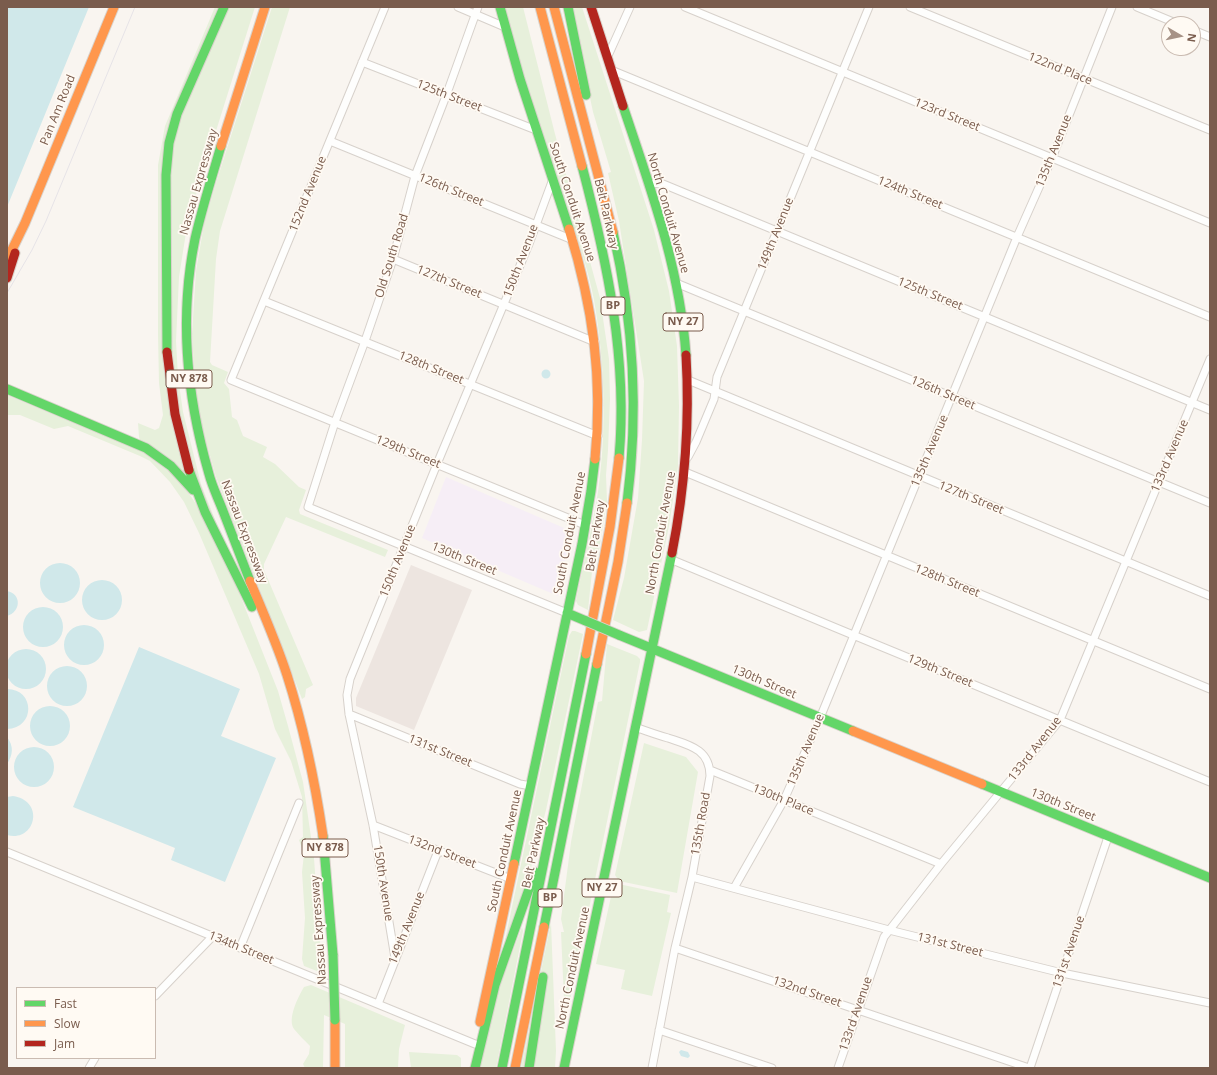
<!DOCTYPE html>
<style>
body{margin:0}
#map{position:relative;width:1217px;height:1075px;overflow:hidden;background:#f9f5f0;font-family:"Open Sans",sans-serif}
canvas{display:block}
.frame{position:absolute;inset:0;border:8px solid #7a5c4d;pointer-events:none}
.legend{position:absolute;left:16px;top:987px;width:140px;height:72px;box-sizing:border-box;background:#fffaf3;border:1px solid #cabbb1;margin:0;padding:5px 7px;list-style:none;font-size:12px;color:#7a5c4d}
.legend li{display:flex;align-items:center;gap:8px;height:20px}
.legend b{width:20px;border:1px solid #cabbb1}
.north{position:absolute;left:1161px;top:16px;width:40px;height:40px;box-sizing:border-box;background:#fffaf3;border:1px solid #cabbb1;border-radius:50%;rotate:99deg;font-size:11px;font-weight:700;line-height:16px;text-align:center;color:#7a5c4d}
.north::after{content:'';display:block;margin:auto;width:14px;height:18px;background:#a69286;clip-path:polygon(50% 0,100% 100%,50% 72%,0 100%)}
</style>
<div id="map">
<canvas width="1217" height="1075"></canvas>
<div class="frame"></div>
<ul class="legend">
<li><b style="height:5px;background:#63d668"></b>Fast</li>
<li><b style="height:5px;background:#ff974d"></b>Slow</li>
<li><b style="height:5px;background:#b3261e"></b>Jam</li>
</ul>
<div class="north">N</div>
</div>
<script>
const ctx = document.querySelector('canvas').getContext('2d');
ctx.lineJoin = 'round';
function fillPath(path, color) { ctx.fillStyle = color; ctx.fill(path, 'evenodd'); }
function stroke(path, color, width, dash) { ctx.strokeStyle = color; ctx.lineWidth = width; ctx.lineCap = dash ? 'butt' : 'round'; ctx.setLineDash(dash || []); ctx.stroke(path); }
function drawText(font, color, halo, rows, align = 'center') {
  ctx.font = font + ' "Open Sans",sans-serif'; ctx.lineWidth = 3.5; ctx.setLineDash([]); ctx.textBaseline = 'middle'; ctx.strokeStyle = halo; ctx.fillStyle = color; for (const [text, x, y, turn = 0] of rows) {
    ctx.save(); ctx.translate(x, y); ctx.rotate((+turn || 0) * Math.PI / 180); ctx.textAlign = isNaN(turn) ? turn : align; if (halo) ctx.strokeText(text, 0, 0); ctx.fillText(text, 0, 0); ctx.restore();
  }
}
fillPath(new Path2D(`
 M411 565 472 590 414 730 356 706V698Z`), '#ede5e0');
fillPath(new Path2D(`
 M446 477 571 531 558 596 422 538Z`), '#f6eef6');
fillPath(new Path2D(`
 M215 7H218L173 113 162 342 186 480 140 441 139 437 138 423 155 430 159 428 163 415 159 383 158 334V165L165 126Z
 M227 7H255L188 220 179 277 176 341 178 377 183 412 201 484 218 527 196 487 172 378 171 139Z
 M272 7H290L220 231 216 259 210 362 212 365 228 372 224 383 229 389 232 417 237 420 243 436 267 447 263 457 275 464 299 487 306 490 299 510 300 514 388 550 385 557 286 517 264 564V570L313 685 306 689 305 697 302 699 216 477 200 420 195 382 192 334 196 271 204 224 215 186Z
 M505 7H523L555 134 600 298 609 359 610 399 608 450 606 475 607 501 597 562H593L588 610 578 605 576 601C583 565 592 529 598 492 607 430 605 362 594 300 588 268 577 237 566 206 545 140 520 75 505 7Z
 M571 7H582L654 230 669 291 677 346 679 406 678 466 669 526 647 630 639 632 613 620 624 578 638 498 642 440 644 381 619 221 608 173 611 172 593 112Z
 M7 395 141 451 173 474 188 492 198 507 238 590 278 691 288 726 303 782 314 858 322 973 304 966 302 959 305 918 302 872 304 854 299 840 303 837 302 797 291 761 275 729 259 674 199 533 184 502 170 482 150 461 140 456 68 426 54 429 20 415H7Z
 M572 631H575L583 634 546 810 527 883 524 884 523 893 504 945 569 636Z
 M607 644 637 656 640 659V662L568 1010 564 1000 561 932H564L561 919 571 842 598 702 602 701Z
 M644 743 686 757 698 772 677 893 619 881 615 875Z
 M614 883 670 895 667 912 671 913 652 996 621 989 625 970 596 964Z
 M551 923 556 1051 555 1068H521Z
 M522 927 523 931 496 1068H479L499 988Z
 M311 985 405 1025 399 1049 398 1068H345V1024L324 1015 323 1068H305L303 1064 309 1054 310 1046C305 1041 299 1035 294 1029 287 1019 298 997 304 987Z
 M409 1052 457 1055 461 1058V1068H411Z`), '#e7f0db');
fillPath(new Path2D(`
 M7 7H89L7 207Z
 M541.5 374a4.5 4.5 0 1 1 9 0a4.5 4.5 0 1 1-9 0Z
 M40 583a20 20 0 1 1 40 0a20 20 0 1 1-40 0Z
 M82 600a20 20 0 1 1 40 0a20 20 0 1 1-40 0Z
 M7 591C22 594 21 612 7 616Z
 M23 627a20 20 0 1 1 40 0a20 20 0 1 1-40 0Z
 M64 645a20 20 0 1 1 40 0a20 20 0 1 1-40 0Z
 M139 647 240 689 221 736 276 758 225 882 171 860 175 848 73 807Z
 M6 669a20 20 0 1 1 40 0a20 20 0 1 1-40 0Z
 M47 686a20 20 0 1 1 40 0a20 20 0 1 1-40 0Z
 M7 689C35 689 36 728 7 729Z
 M30 726a20 20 0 1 1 40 0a20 20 0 1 1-40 0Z
 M7 737C14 746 13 755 7 764Z
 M14 767a20 20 0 1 1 40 0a20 20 0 1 1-40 0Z
 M13 796C46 801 35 843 7 835V797Z
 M681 1050 688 1052 690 1056 688 1058 681 1056 679 1052Z`), '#d0e8ea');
const street = new Path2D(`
 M385 7 231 380 585 525
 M458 7 505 27
 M478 7 446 96 415 176 393 259 365 341 335 422 308 507 567 613
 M685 7 1210 223
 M910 7 1210 130
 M1137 7 1178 24
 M1193 30 1210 37
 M607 58 630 7
 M362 62 536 130
 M611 70 1210 317
 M330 141 573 240
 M648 183 663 184 1210 410
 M393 259 595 342
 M676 283 1210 503
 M264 301 598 436
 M688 380 1210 596
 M688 457 696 442 714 399 717 377 869 7
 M685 472 1210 689
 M670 559 841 630 1210 782
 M349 714 520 784 531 786
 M635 727C646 731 657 735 668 738 689 745 710 749 710 776L692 877 675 948 652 1068
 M710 770 941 864
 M373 825 511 879
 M7 852 475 1044
 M692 877 889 930 1062 973 1210 1003
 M734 888 784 800 820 718 1017 237 1052 158 1112 7
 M240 948 299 803
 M675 948 1029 1068
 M395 958 373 825 349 714 347 695 350 679 437 464 529 244 553 179
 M155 996 212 937
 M378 1004 438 851
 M659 1030 772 1068
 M89 1068 95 1058
 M838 1068 884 937 941 864 1060 720 1210 359
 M1030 1068 1108 837`);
const fast = new Path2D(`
 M500 7 520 79 569 229
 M568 7 586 95
 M623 106C650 187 680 268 686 355
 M221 146C212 177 202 208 195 239 179 317 187 398 209 474 212 486 218 498 223 511 232 534 241 558 250 581
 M582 166C607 261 628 359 619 458
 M613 232C634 323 639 411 627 503
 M167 352 166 175 169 143 177 114 224 7
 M7 389 146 448 171 466 193 490
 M189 470 205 512 252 607
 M567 613 586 621
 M619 635 853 731
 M982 784 1210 878
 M323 836 333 955
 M514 864 582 544 591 491 595 459
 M544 927 597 664
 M475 1068 495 985 535 872
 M502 1068 586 654
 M529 1068 543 977
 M564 1068 672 553`);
const slow = new Path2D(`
 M540 7 582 166
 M554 7 613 232
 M221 146 265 7
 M569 229C593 307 603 378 595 459
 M7 260 25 223 114 7
 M250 581C263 612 277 644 287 675 304 728 315 782 323 836
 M586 654 610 527 619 458
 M597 664 618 562 627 503
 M853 731 982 784
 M335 1020V1068
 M480 1022 514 864
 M515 1068 544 927`);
const jam = new Path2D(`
 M591 7 623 106
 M7 278 15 253
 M167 352 175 414 189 470
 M672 553C685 487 690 422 686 355`);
stroke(street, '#d7d1cb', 9);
stroke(fast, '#d9d2cb', 11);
stroke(slow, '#d9d2cb', 11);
stroke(jam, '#d9d2cb', 11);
stroke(street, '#fefefd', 7);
stroke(fast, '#63d668', 9);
stroke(slow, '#ff974d', 9);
stroke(jam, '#b3261e', 9);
stroke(new Path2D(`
 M7 293 32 250 46 221 135 7`), '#e6e3e7', 1);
const fastBridge = new Path2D(`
 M586 621 619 635
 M333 955 335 1020`);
stroke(fastBridge, '#d9d2cb', 11, []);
stroke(fastBridge, '#63d668', 9);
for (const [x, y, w] of [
 [613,306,24],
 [683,322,40],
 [189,379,46],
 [325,848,46],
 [602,888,40],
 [550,898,24]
]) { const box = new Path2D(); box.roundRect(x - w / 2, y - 9, w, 18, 3); ctx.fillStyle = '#fffaf3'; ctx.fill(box); stroke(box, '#7a5c4d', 1); }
drawText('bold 11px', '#7a5c4d', null, [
 ["BP",613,306],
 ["NY 27",683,322],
 ["NY 878",189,379],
 ["NY 878",325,848],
 ["NY 27",602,888],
 ["BP",550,898]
]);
drawText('12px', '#7a5c4d', '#fffaf3', [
 ["122nd Place",1060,69,22],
 ["125th Street",449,96,21],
 ["Pan Am Road",58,110,-68],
 ["123rd Street",947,115,22],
 ["135th Avenue",1054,151,-68],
 ["Nassau Expressway",199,182,-74],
 ["126th Street",451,190,22],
 ["124th Street",910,193,22],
 ["152nd Avenue",308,194,-68],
 ["South Conduit Avenue",572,202,72],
 ["North Conduit Avenue",668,213,74],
 ["Belt Parkway",606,214,77],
 ["149th Avenue",776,234,-68],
 ["Old South Road",392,256,-73],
 ["150th Avenue",521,261,-69],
 ["127th Street",449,282,22],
 ["125th Street",930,294,22],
 ["128th Street",431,368,22],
 ["126th Street",943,393,23],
 ["135th Avenue",930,451,-67],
 ["129th Street",408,452,22],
 ["133rd Avenue",1170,456,-67],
 ["127th Street",971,498,22],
 ["Nassau Expressway",244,532,69],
 ["South Conduit Avenue",570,533,-79],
 ["North Conduit Avenue",661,533,-80],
 ["Belt Parkway",596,536,-81],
 ["130th Street",464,559,22],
 ["150th Avenue",398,561,-68],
 ["128th Street",947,581,22],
 ["129th Street",940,671,22],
 ["130th Street",764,682,23],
 ["133rd Avenue",1035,749,-52],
 ["135th Avenue",806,750,-67],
 ["131st Street",440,751,22],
 ["130th Place",783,800,22],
 ["130th Street",1063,805,22],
 ["135th Road",701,824,-80],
 ["South Conduit Avenue",505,851,-78],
 ["132nd Street",442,852,21],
 ["Belt Parkway",534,853,-78],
 ["150th Avenue",383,883,81],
 ["149th Avenue",407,928,-68],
 ["Nassau Expressway",319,930,-94],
 ["131st Street",950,945,14],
 ["134th Street",241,948,22],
 ["131st Avenue",1069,952,-71],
 ["North Conduit Avenue",573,968,-78],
 ["132nd Street",807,992,19],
 ["133rd Avenue",856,1014,-71]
]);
</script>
